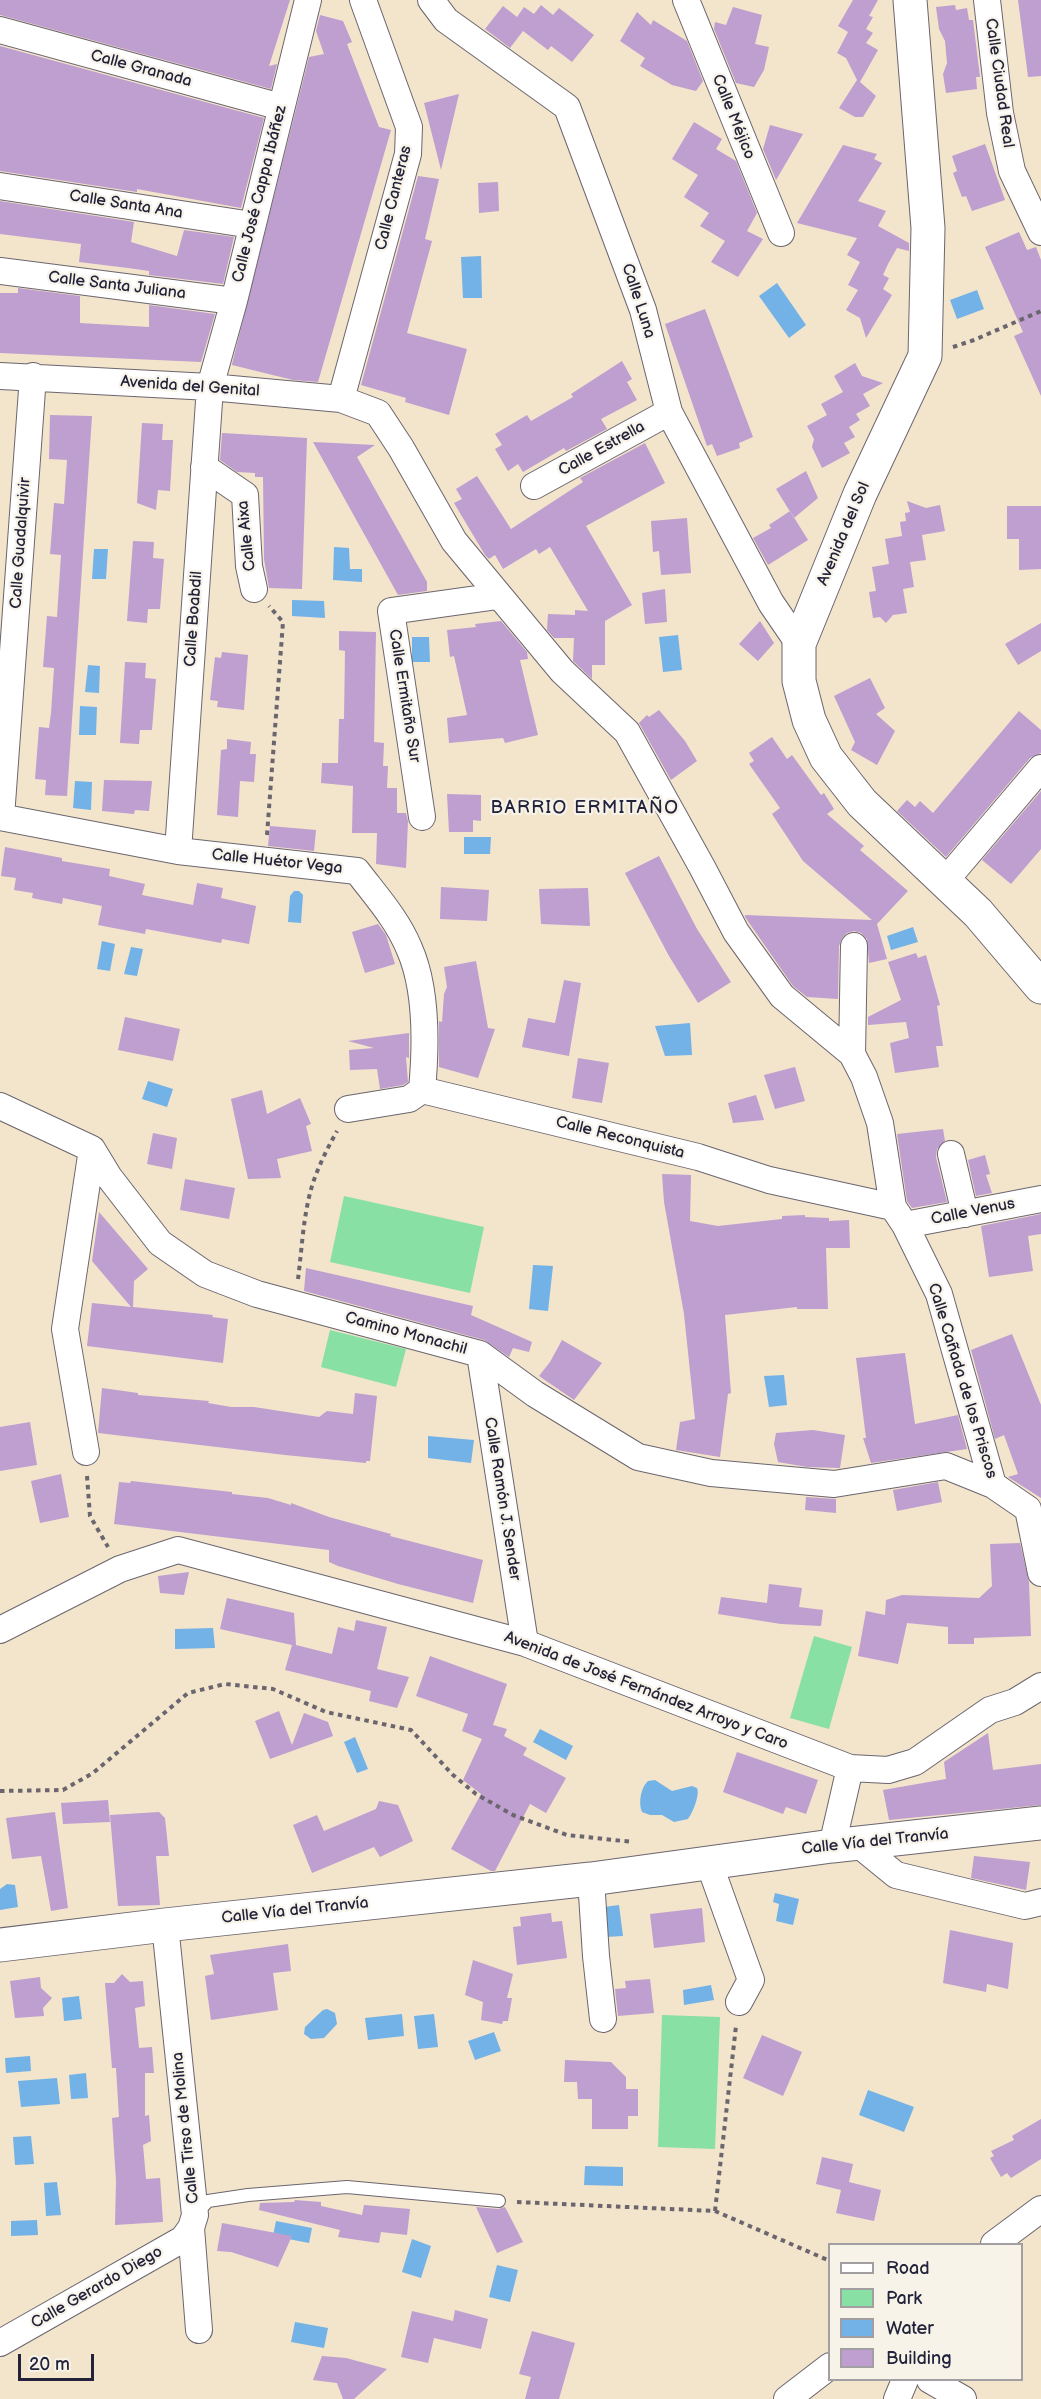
<!DOCTYPE html>
<meta charset="utf-8">
<style>
body{margin:0}
#map{position:relative;width:1041px;height:2399px;overflow:hidden;background:#f3e4cc;font-family:"Balsamiq Sans",sans-serif}
canvas{display:block}
.legend{position:absolute;left:828px;top:2243px;width:195px;height:138px;box-sizing:border-box;background:#f7f3e8;border:2px solid #a29fa3;margin:0;padding:8px 10px;list-style:none;font-size:18px;color:#22223b}
.legend li{display:flex;align-items:center;gap:12px;height:30px}
.legend b{width:30px;border:2px solid #a29fa3}
.scale{position:absolute;left:18px;top:2354px;width:76px;height:27px;box-sizing:border-box;border:3px solid #22223b;border-top:0;padding-left:8px;font-size:18px;line-height:21px;white-space:nowrap;color:#22223b;-webkit-text-stroke:4px #f7f3e8;paint-order:stroke}
</style>
<div id="map">
<canvas width="1041" height="2399"></canvas>
<ul class="legend">
<li><b style="height:8px;background:#fff"></b>Road</li>
<li><b style="height:16px;background:#88e0a5"></b>Park</li>
<li><b style="height:16px;background:#73b2e6"></b>Water</li>
<li><b style="height:16px;background:#bf9ed0"></b>Building</li>
</ul>
<div class="scale">20 m</div>
</div>
<script>
const ctx = document.querySelector('canvas').getContext('2d');
ctx.lineJoin = 'round';
function fillPath(path, color) { ctx.fillStyle = color; ctx.fill(path, 'evenodd'); }
function stroke(path, color, width, dash) { ctx.strokeStyle = color; ctx.lineWidth = width; ctx.lineCap = dash ? 'butt' : 'round'; ctx.setLineDash(dash || []); ctx.stroke(path); }
function drawText(font, color, halo, rows, align = 'center') {
  ctx.font = font + ' "Balsamiq Sans",sans-serif'; ctx.lineWidth = 4.5; ctx.setLineDash([]); ctx.textBaseline = 'middle'; ctx.strokeStyle = halo; ctx.fillStyle = color; for (const [text, x, y, turn = 0] of rows) {
    ctx.save(); ctx.translate(x, y); ctx.rotate((+turn || 0) * Math.PI / 180); ctx.textAlign = isNaN(turn) ? turn : align; if (halo) ctx.strokeText(text, 0, 0); ctx.fillText(text, 0, 0); ctx.restore();
  }
}
fillPath(new Path2D(`
 M344 1196 484 1227 470 1293 330 1262Z
 M330 1330 406 1349 396 1387 321 1367Z
 M814 1636 852 1647 829 1729 790 1718Z
 M662 2015 720 2017 715 2149 658 2147Z`), '#88e0a5');
fillPath(new Path2D(`
 M481 256 482 298H463L461 257Z
 M777 283 806 325 789 338 759 296Z
 M977 290 984 309 957 319 950 300Z
 M334 547 349 548 350 569H362V582L333 580Z
 M94 549H108L106 579H92Z
 M292 600 324 601 325 618 292 616Z
 M678 635 682 670 663 672 659 637Z
 M412 637H429L430 662H412Z
 M88 665 100 666 99 693 85 692Z
 M80 706 97 707 96 735H79Z
 M75 781 92 782 91 810 73 808Z
 M464 837H491L490 854H464Z
 M294 891H299L303 895 301 923 288 922 290 896Z
 M913 927 918 942 891 950 887 936Z
 M102 941 115 944 110 971 97 969Z
 M131 947 143 949 137 976 124 974Z
 M690 1023 692 1055 665 1056 655 1026Z
 M148 1081 173 1089 167 1107 142 1099Z
 M533 1265 553 1266 548 1311 529 1309Z
 M784 1375 787 1405 769 1407 764 1376Z
 M428 1436 474 1440 471 1463 428 1458Z
 M213 1628 215 1648 175 1649V1629Z
 M540 1729 573 1746 566 1760 533 1742Z
 M355 1737 368 1769 357 1773 344 1742Z
 M655 1780 672 1791 692 1786 697 1788C700 1795 693 1812 688 1819L674 1822 662 1815H650L642 1812C638 1803 641 1787 648 1781Z
 M7 1884 15 1885 18 1907 0 1910V1889Z
 M775 1893 799 1899 793 1925 776 1921 779 1904 773 1902Z
 M619 1905 623 1936 606 1937 604 1907Z
 M711 1985 714 2000 684 2005 683 1990Z
 M79 1996 82 2019 64 2021 62 1998Z
 M323 2010 327 2009 335 2013 337 2024 324 2038 311 2039 304 2034 305 2027Z
 M402 2014 404 2036 368 2040 365 2018Z
 M434 2014 438 2047 418 2049 414 2016Z
 M494 2032 501 2051 475 2060 468 2041Z
 M30 2056 31 2071 6 2073 5 2058Z
 M86 2073 88 2098 71 2099 69 2075Z
 M57 2078 60 2104 21 2107 18 2081Z
 M868 2090 914 2107 904 2132 859 2115Z
 M31 2136 34 2164 15 2165 13 2137Z
 M585 2166 623 2167V2186L584 2185Z
 M57 2182 61 2215 46 2216 44 2183Z
 M37 2220 38 2235 11 2236V2221Z
 M276 2221 312 2228 309 2243 273 2236Z
 M412 2239 431 2246 421 2278 402 2272Z
 M497 2265 518 2270 510 2302 489 2297Z
 M295 2322 328 2328 324 2348 291 2342Z`), '#73b2e6');
fillPath(new Path2D(`
 M0 0H290L269 66 277 64 271 89 0 15Z
 M853 0H878L869 16 873 17 866 29 873 33 866 43 878 50 860 82 876 96 863 117H855L839 108 857 80 846 58 837 53 848 32 838 26Z
 M1018 0H1041V76L1028 77Z
 M541 5 553 15 559 8 594 35 572 62 551 46 548 50 523 31 510 48 485 29 503 6 517 17 524 7 534 14Z
 M955 5 956 10 967 8 969 20H973L980 77H976L977 89 946 93 943 74 947 63 945 41 939 29 936 7Z
 M733 7 762 15 755 44 769 47 764 70 754 87 736 83 714 29 715 22 726 25Z
 M637 12 651 25 653 20 687 41 703 81 696 91 672 85 640 66 645 58 620 41Z
 M320 15 343 21 352 42 347 44 379 127 391 130 318 382 293 380 232 365V364L309 57 324 54 316 31Z
 M0 46 264 118 241 208 137 189V192L0 171Z
 M459 94 441 170 424 103Z
 M694 122 722 139 716 149 736 161 757 213 747 231 763 239 738 277 711 262 725 241 700 226 709 213 684 197 698 175 672 159Z
 M770 125 803 134 776 180 763 149Z
 M985 144 1005 200 972 211 966 196 962 197 953 173 957 171 952 156Z
 M843 145 877 154 874 159 882 163 858 201 886 211 878 226 909 243V251L897 248 888 264 883 275 889 278 883 289 892 295 866 338 860 318 846 310 858 290 848 285 860 262 847 255 857 238 797 223Z
 M418 176 439 179 425 239 432 241 407 333 467 349 449 415 405 402 406 398 361 385Z
 M498 182 499 211 479 213 478 183Z
 M0 201 134 222 131 242 177 256 184 230 234 237 223 284 149 275V271L128 268 79 262 81 244 0 234Z
 M1019 232 1027 250 1036 247 1041 260V396L1014 336 1023 332 985 247Z
 M18 288 80 296V323L149 327V305L215 314 201 362 0 353V293H18Z
 M705 309 753 437 739 443 740 448 717 456 712 444 707 446 665 324Z
 M622 361 632 379 627 382 637 400 601 419 607 429 566 451 564 448 523 472 518 464 508 471 495 449 502 445 495 434 527 415 531 421 573 397 571 394Z
 M855 363 862 376 883 383 863 394 870 406 856 414 860 420 849 427 855 437 844 443 850 453 822 468 812 447 814 439 807 426 827 415 821 404 843 392 834 376Z
 M50 415 92 416 67 796 45 795 46 780 35 779 39 727 49 728 51 713 54 668 43 667 45 642 47 616 57 617 61 555 50 554 54 503 64 504 67 460 49 459Z
 M142 423 163 424 162 440H173L170 491 158 490 156 510 137 503Z
 M222 433 307 438 302 589 269 588 264 559 263 477H255V473L237 472 220 460Z
 M313 442 375 445 357 457 427 582V591L398 595Z
 M645 443 665 483 586 526 632 605 605 621V665H592V679L573 661 574 638H554L547 630 548 614 575 615V610L588 611 550 547 539 554 536 549 503 569 495 555 489 559 485 555 454 503 462 499 456 489 477 476 511 529 583 482 580 478Z
 M806 471 818 498 794 518 776 489Z
 M907 501 926 508 940 505 945 531 922 535 926 560 910 562 914 587 903 589 907 613 893 615 886 623 880 617 873 618 869 592 876 591 872 567 889 564 885 539 902 536 900 522 906 521 905 513 910 512Z
 M1007 506H1041V569L1019 570V539H1007Z
 M790 511 808 540 768 565 753 538 771 528 769 525Z
 M687 518 691 573 661 575 659 551 653 552 651 521Z
 M133 541 154 542 153 558 164 559 160 609H148L147 623 127 621Z
 M665 589 667 622 645 624 642 593Z
 M501 621 527 652 528 659 520 660 538 735 505 743 503 738 449 743 447 718 467 715 454 656 450 657 447 630 476 627 475 624Z
 M760 621 774 643 758 661 739 644Z
 M1041 623V651L1018 665 1005 644Z
 M339 631 376 632 374 742 384 743 383 766H388L387 788H397V813H406L408 821 406 868 376 864 377 833H352L353 786 321 783 322 763H338L339 719H344L345 651 339 650Z
 M222 652 248 655 244 710 217 707 218 701 210 700 215 657 221 658Z
 M125 662 146 663 145 678 156 679 152 730H140L139 744 120 743Z
 M870 678 885 708 876 714 895 731 877 765 851 750 855 742 834 696Z
 M659 710 685 741 697 761 671 780 639 723 647 715 649 717Z
 M1019 711 1041 730V753L1030 758 946 857 897 811 907 800 915 807 920 801 933 813Z
 M772 737 787 759 792 755 821 795 824 793 834 809 827 814 864 846 860 850 908 891 877 924 887 959 869 963 867 939 861 933 854 931 847 933 842 938 839 946 838 999 807 997 793 986 745 917V915L872 920 803 861 772 814 780 808 749 764 754 761 749 753Z
 M227 739 251 742 250 754H256L254 782 240 781 238 817 217 815 221 750 227 749Z
 M104 780 152 781 149 811 135 810 134 814 102 811Z
 M1041 791V849L1011 884 982 860Z
 M447 794 481 795V821L473 820V832H449Z
 M270 826 316 830 314 851 268 846Z
 M5 847 62 858V861L110 869 109 876 145 884 142 895 193 905 197 883 223 888 221 898 256 906 249 944 222 939 221 943 146 929 145 934 98 925 102 906 63 898 62 904 32 898 33 893 14 890 16 878 1 876Z
 M659 856 697 929 731 982 698 1003 669 956 625 873Z
 M441 887 489 890 487 921 440 919Z
 M588 888 590 926 541 924 539 889Z
 M378 924 386 935 395 964 365 973 352 932Z
 M916 953 918 958 926 955 940 1005 937 1006 943 1046H936L939 1067 895 1073 890 1043 909 1038 906 1022 868 1025V1017L901 1000 888 962Z
 M476 961 488 1028 495 1029 478 1078 439 1067V1021L442 1022 444 994 447 987 444 967Z
 M564 980 581 983 569 1056 522 1047 528 1018 555 1023Z
 M125 1017 180 1029 173 1061 118 1050Z
 M409 1033V1058L406 1057 408 1082 403 1085 380 1089 377 1069 350 1070 349 1050 374 1048 348 1041Z
 M578 1058 609 1063 602 1103 572 1098Z
 M795 1067 805 1101 775 1109 764 1075Z
 M262 1090 267 1114 300 1098 311 1124 306 1126 312 1151 277 1159 281 1178 248 1179 231 1099Z
 M756 1095 764 1120 733 1123 728 1103Z
 M943 1129 945 1141 937 1149 936 1157 947 1202 912 1208 907 1201 897 1134Z
 M153 1133 177 1138 172 1169 147 1164Z
 M985 1155 990 1174 986 1175 992 1193 976 1196 968 1160Z
 M662 1174 691 1175 690 1221 718 1226 782 1219V1216L805 1215V1217L829 1218V1221L849 1220 850 1248H826L828 1309H797V1307L725 1315 731 1393 728 1394 720 1457 676 1450 680 1422 695 1419 684 1314 664 1202Z
 M185 1179 235 1188 229 1219 180 1210Z
 M99 1212 148 1269 134 1281 133 1307 213 1315 212 1317 228 1319 223 1363 87 1346 92 1303 131 1307 92 1261Z
 M1041 1214V1234L1028 1236 1033 1271 989 1277 981 1226Z
 M306 1268 473 1306 471 1315 532 1342 529 1352 513 1348 509 1357 484 1340 304 1291Z
 M1012 1334 1041 1405V1498L1008 1477 1018 1474 1004 1435 995 1439 971 1350Z
 M562 1340 602 1363 574 1400 539 1376 550 1362Z
 M905 1353 915 1424 958 1415 967 1449 871 1463 863 1438H866L856 1358Z
 M102 1388 138 1393V1395L209 1401 208 1403 231 1407H254L319 1417 327 1411 353 1414 355 1393 377 1396 370 1461H366V1463L285 1455 98 1433Z
 M30 1422 37 1465 0 1471V1427Z
 M813 1430 845 1435 840 1468 807 1467 778 1462 774 1444 776 1433Z
 M61 1474 69 1517 40 1523 31 1481Z
 M131 1481 232 1492V1494L268 1498 291 1505V1503L329 1517 391 1534 390 1536 483 1560 473 1603 398 1584 338 1566 329 1562V1550L114 1524 119 1482 130 1483Z
 M938 1482 942 1502 897 1511 893 1490Z
 M806 1497 836 1499V1513L805 1510Z
 M1020 1543 1029 1582 1031 1636 974 1638V1644H948V1627L907 1623 898 1664 858 1656 866 1611 885 1615 886 1600 902 1595 979 1598 992 1586 990 1544Z
 M189 1572 184 1595 160 1593 158 1576Z
 M769 1584 802 1588 799 1607 823 1610 821 1626 781 1624 718 1614 721 1597 767 1603Z
 M227 1598 294 1613 296 1645 332 1654 338 1627 354 1631 356 1620 387 1627 377 1669 409 1677 397 1708 369 1701 371 1691 285 1670 292 1645 220 1629Z
 M430 1656 507 1684 493 1725 507 1729 504 1736 527 1748 523 1755 566 1778 546 1813 530 1804 495 1871H491L451 1849 481 1794 463 1780 482 1739 462 1731 468 1714 416 1696Z
 M279 1711 292 1745 304 1713 328 1722 333 1736 270 1759 255 1721Z
 M988 1733 993 1770 1041 1764V1805L889 1820 883 1790 946 1779 944 1762Z
 M737 1752 818 1780 806 1814 786 1807 783 1814 723 1792Z
 M108 1800 110 1822 63 1824 61 1803Z
 M379 1801 398 1805 413 1841 380 1857 374 1847 312 1873 293 1825 317 1815 324 1831 376 1809Z
 M55 1812 68 1908 51 1911 41 1856 12 1859 6 1818Z
 M159 1812 165 1818 169 1856H156L160 1905 118 1906 110 1815Z
 M974 1856 1030 1862 1026 1890 971 1878Z
 M702 1908 705 1942 654 1948 650 1914Z
 M551 1913 552 1922 562 1921 567 1958 517 1965 513 1927 521 1926 520 1917Z
 M950 1930 1013 1943 1008 1989 987 1984 986 1992 943 1983Z
 M288 1944 291 1971 273 1973 278 2010 211 2020 205 1976 214 1974 210 1955Z
 M473 1960 513 1974 507 1998H512L508 2021H503L502 2024 481 2020 483 2002 465 1995Z
 M122 1974 130 1982 143 1981 145 2006 135 2008 139 2048 152 2047 154 2073H145V2116L149 2115 151 2141 143 2145 146 2179 160 2178 163 2222 115 2225 116 2181 112 2118 119 2117 116 2068H112L105 1983H114Z
 M40 1977 41 1988 52 1998 43 2008 44 2016 15 2018 10 1981Z
 M650 1979 654 2013 618 2016 615 1989 626 1988 625 1981Z
 M762 2035 802 2052 783 2096 743 2078Z
 M565 2060 611 2062 626 2077V2089H638V2116H628V2129H592V2099H578L577 2082H564Z
 M1041 2119V2159L1011 2178 1007 2173 1001 2177 990 2158 994 2156 991 2151 1014 2140 1012 2136Z
 M822 2157 853 2164 849 2182 881 2190 874 2221 836 2213 841 2190 816 2184Z
 M295 2200 321 2202V2206L362 2215 364 2205 410 2209 407 2235 381 2232 379 2243 358 2240 338 2237 340 2230 259 2210 260 2203 294 2202Z
 M476 2207 498 2209 505 2207 523 2242 497 2253Z
 M222 2223 292 2236 278 2267 231 2252 217 2251Z
 M455 2310 488 2319 481 2349 434 2338 428 2363 401 2357 412 2311 453 2321Z
 M532 2331 575 2343 559 2399H525L531 2377 519 2374Z
 M322 2356 346 2358 387 2369 354 2399H343L337 2383 313 2380Z`), '#bf9ed0');
const lane = new Path2D(`
 M196 2214 208 2201 248 2195 347 2187 499 2201`);
const street = new Path2D(`
 M431 0 446 20 567 107 643 310 669 412 771 603 799 644
 M686 0 781 233
 M987 0 1000 113 1012 171 1041 232
 M0 30 281 107
 M0 186 252 225
 M0 271 234 301
 M0 376 210 387 341 399 378 413 401 448 454 541 562 671 627 732 702 867 736 932 782 996 852 1054 864 1077 880 1123 893 1207 905 1225 939 1294 993 1485
 M341 399 408 154 409 127 363 0
 M204 467 245 495 249 566 254 589
 M534 486 669 412
 M0 817 178 851 357 871C376 896 397 919 409 948 427 988 426 1047 422 1090
 M1 817 33 376
 M422 817 391 611 498 596
 M178 851 210 387 234 301 308 0
 M945 881 1041 768
 M852 1054 854 946
 M0 1106 92 1149 109 1177 160 1243 205 1274 257 1294 480 1354 535 1394 638 1457 711 1473 834 1484 946 1466 993 1485 1028 1509 1041 1573
 M348 1109 409 1099 422 1090 698 1157 769 1180 893 1207
 M951 1154 965 1214
 M905 1225 1041 1199
 M480 1354 525 1643
 M86 1452 65 1329 92 1149
 M0 1630 120 1569 178 1550 525 1643 850 1768 888 1770 915 1762 990 1710 1015 1702 1041 1686
 M858 1844 896 1875 1025 1906 1041 1902
 M832 1846 850 1768
 M709 1863 751 1980 739 2002
 M591 1879 596 1956 603 2019
 M165 1925 195 2215 191 2228 199 2330
 M994 2244 1041 2209
 M0 2343 183 2239 191 2228
 M930 2380 963 2399
 M787 2399 830 2366
 M897 2399 905 2380`);
const secondary = new Path2D(`
 M910 0 928 228 925 356 860 494 799 644V681L809 720 826 757 862 803 978 913 1041 987
 M0 1945 165 1925 591 1879 832 1846 1041 1823`);
stroke(lane, '#6b666e', 14);
stroke(street, '#6b666e', 28);
stroke(secondary, '#6b666e', 35);
stroke(new Path2D(`
 M953 347 974 340 1041 311
 M267 835 283 622 269 606
 M298 1279C302 1249 303 1216 312 1186 318 1167 327 1149 337 1131
 M87 1476 90 1516 108 1547
 M0 1791 63 1790 93 1773 188 1693 225 1684 273 1689 326 1712 411 1730 453 1775 476 1794 513 1815 567 1835 633 1842
 M517 2202 715 2211 830 2261
 M715 2211 736 2026`), '#6b666e', 4, [4.5, 4.5]);
stroke(lane, '#fff', 12);
stroke(street, '#fff', 26);
stroke(secondary, '#fff', 33);
drawText('16px', '#22223b', '#f7f3e8', [
 ["Calle Granada",141,69,15],
 ["Calle Ciudad Real",999,83,82],
 ["Calle Méjico",733,117,68],
 ["Calle José Cappa Ibáñez",260,194,-76],
 ["Calle Canteras",394,198,-76],
 ["Calle Santa Ana",126,205,9],
 ["Calle Santa Juliana",117,286,7],
 ["Calle Luna",638,301,72],
 ["Avenida del Genital",190,387,4],
 ["Calle Estrella",602,449,-29],
 ["Avenida del Sol",844,534,-67],
 ["Calle Aixa",247,536,-96],
 ["Calle Guadalquivir",21,543,-86],
 ["Calle Boabdil",194,619,-86],
 ["Calle Ermitaño Sur",404,696,81],
 ["Calle Huétor Vega",277,862,6],
 ["Calle Reconquista",620,1138,14],
 ["Calle Venus",973,1212,-11],
 ["Camino Monachil",406,1334,15],
 ["Calle Cañada de los Priscos",962,1381,73],
 ["Calle Ramón J. Sender",502,1499,81],
 ["Avenida de José Fernández Arroyo y Caro",646,1691,21],
 ["Calle Vía del Tranvía",875,1842,-6],
 ["Calle Vía del Tranvía",295,1911,-6],
 ["Calle Tirso de Molina",186,2128,-96],
 ["Calle Gerardo Diego",97,2288,-30]
]);
ctx.letterSpacing = '1.5px';
drawText('18px', '#22223b', '#f7f3e8', [
 ["BARRIO ERMITAÑO",585,808]
]);
ctx.letterSpacing = '0px';
</script>
